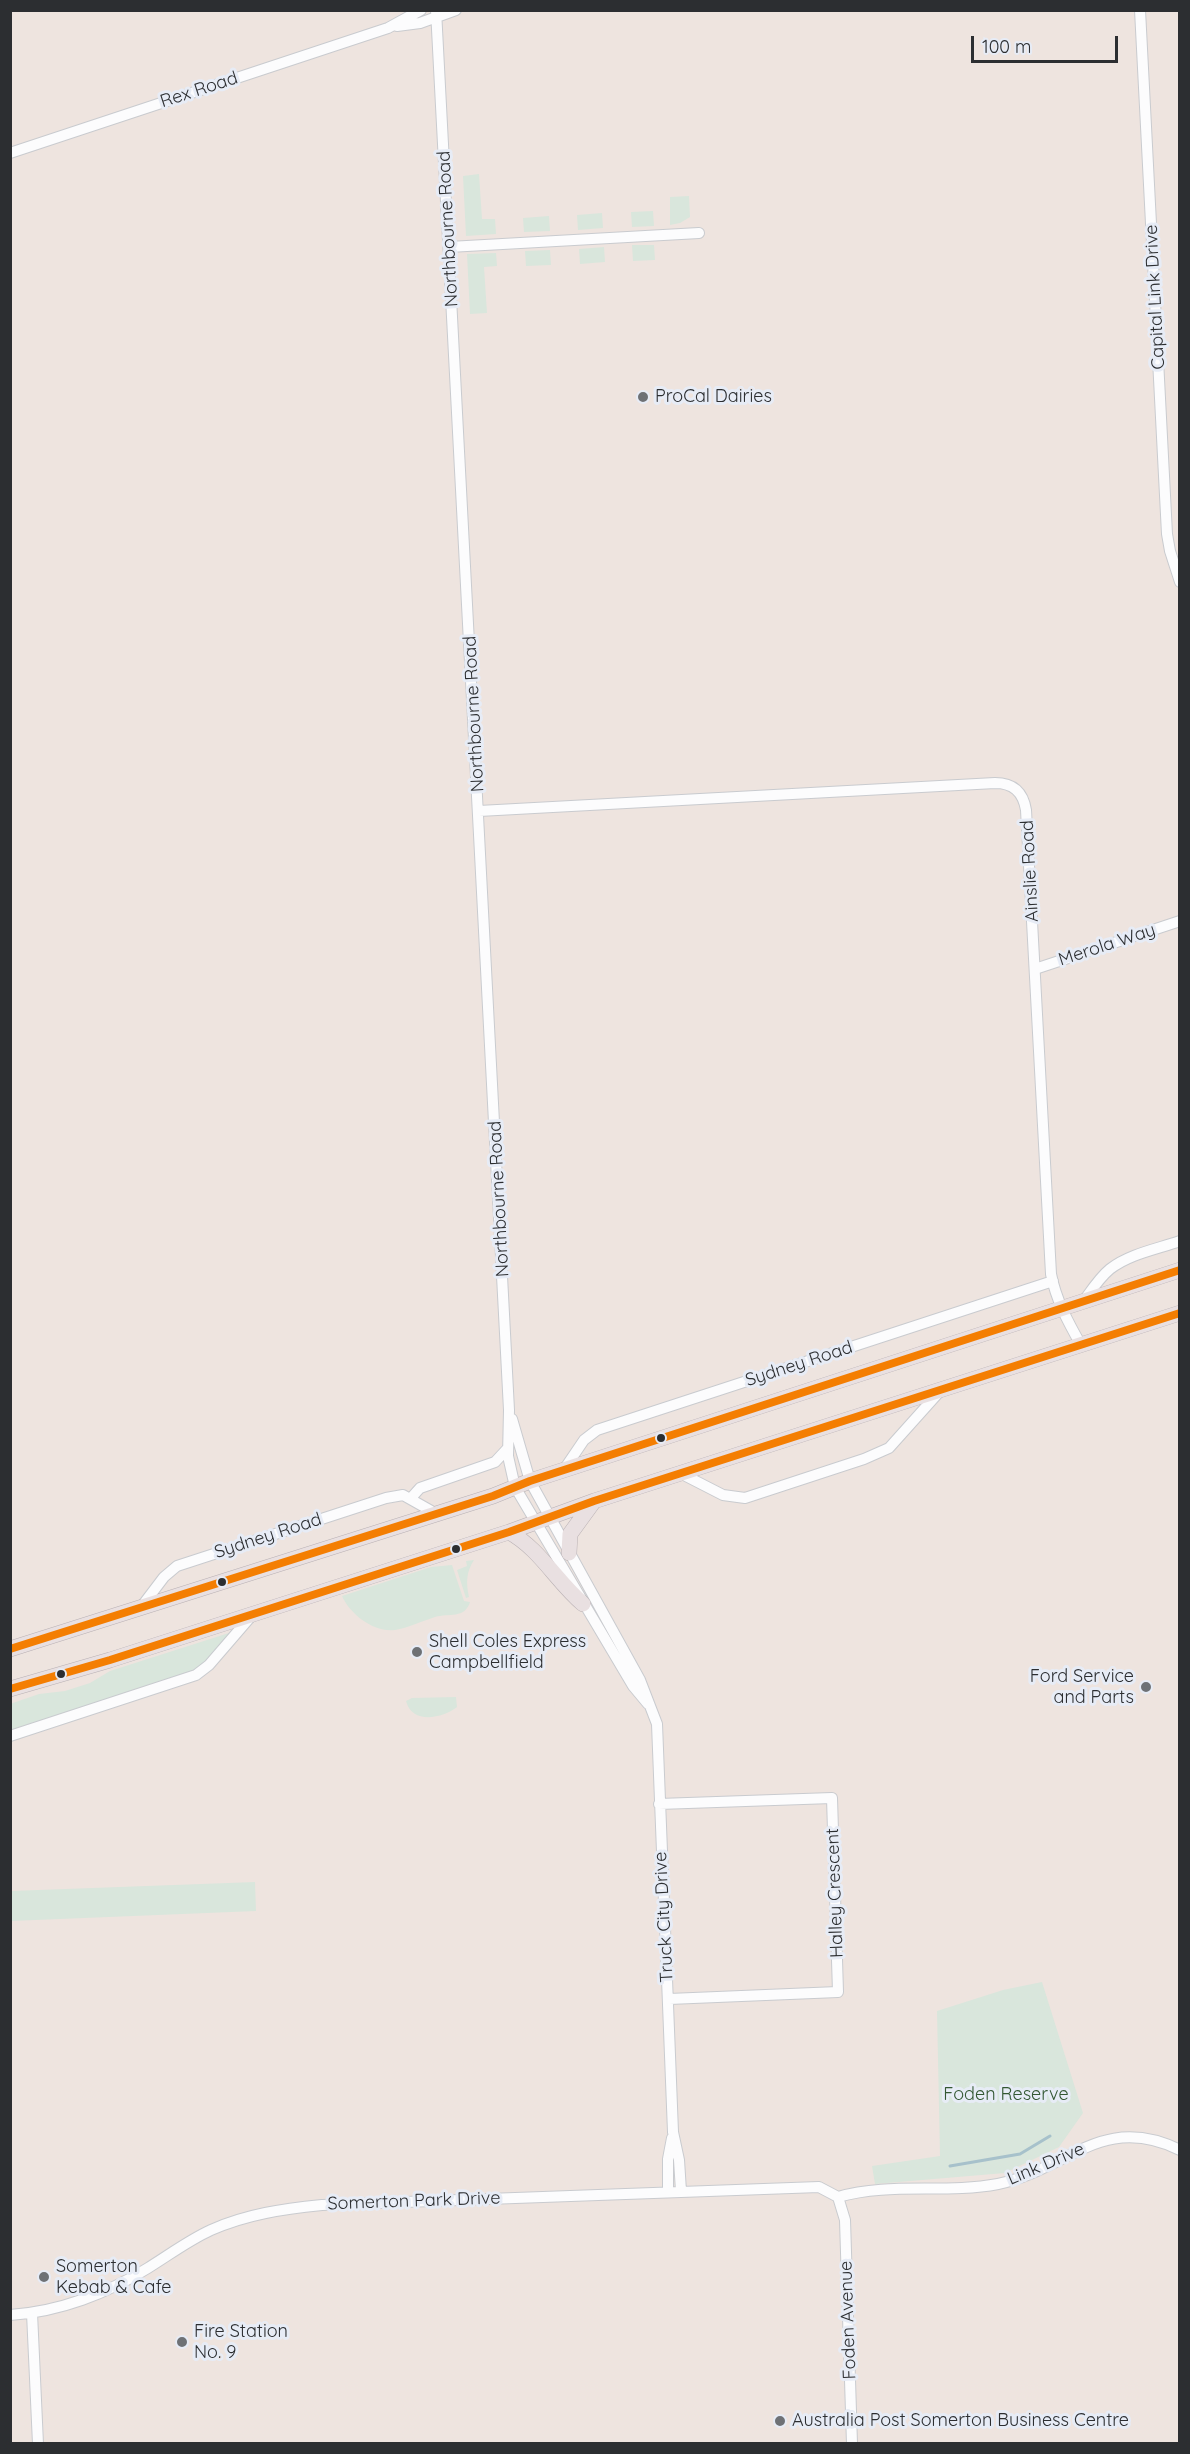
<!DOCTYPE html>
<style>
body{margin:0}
#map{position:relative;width:1190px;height:2454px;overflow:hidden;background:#eaedf2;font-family:Quicksand,sans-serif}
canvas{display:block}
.frame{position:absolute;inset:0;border:12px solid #2c2e31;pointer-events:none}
.scale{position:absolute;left:971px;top:36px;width:147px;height:27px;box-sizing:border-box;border:3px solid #2c2e31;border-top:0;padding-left:8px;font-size:18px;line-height:21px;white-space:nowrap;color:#2c2e31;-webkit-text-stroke:4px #e7ecf6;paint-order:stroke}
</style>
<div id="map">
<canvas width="1190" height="2454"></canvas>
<div class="frame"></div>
<div class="scale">100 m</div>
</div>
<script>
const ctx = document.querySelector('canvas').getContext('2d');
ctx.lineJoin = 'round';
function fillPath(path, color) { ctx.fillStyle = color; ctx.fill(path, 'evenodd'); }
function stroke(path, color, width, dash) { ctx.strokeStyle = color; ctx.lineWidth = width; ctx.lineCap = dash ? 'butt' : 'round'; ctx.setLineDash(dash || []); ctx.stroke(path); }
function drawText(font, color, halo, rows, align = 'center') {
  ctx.font = font + ' Quicksand,sans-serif'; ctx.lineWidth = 6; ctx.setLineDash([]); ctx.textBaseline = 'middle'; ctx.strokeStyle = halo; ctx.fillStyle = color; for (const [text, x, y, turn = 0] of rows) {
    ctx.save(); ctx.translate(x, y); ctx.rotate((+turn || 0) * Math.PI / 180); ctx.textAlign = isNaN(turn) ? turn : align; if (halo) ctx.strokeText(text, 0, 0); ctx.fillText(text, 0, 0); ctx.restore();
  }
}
fillPath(new Path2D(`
 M11 11H1179V2443H11Z`), '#eee4df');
fillPath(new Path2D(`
 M479 174 482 219H495L496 234 466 236 463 176Z
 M689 196 690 217 680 223 670 225V197Z
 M653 211 654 226 632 227 631 212Z
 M602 213 603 228 578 230 577 215Z
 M549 216 550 231 524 232 523 218Z
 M654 245 655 260 633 261 632 245Z
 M604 247 605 262 580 264 579 249Z
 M550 250 551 265 526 266 525 251Z
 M496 253 497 266 484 267 487 313 470 314 467 254Z
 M474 1560C466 1572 466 1583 469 1597L466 1598 457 1570 467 1566 466 1561Z
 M452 1565 464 1601 470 1602C465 1619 449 1613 435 1617 422 1621 408 1628 395 1630 374 1633 350 1614 342 1596L431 1567Z
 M232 1632 205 1664 195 1670 11 1730 10 1704 39 1694 65 1691 90 1683 110 1671Z
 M456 1697 457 1707C443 1718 412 1725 406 1701L412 1698Z
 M255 1882 256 1911 11 1921V1891Z
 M1042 1982 1083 2113 1059 2147 1005 2173 875 2184 872 2166 940 2156 937 2011 1003 1990Z`), '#d9e6dc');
stroke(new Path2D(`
 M950 2166 1020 2154 1050 2136`), '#a7c1cb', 3);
const minor = new Path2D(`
 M436 10 509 1410 508 1456 515 1487 633 1686 648 1704
 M1140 10 1167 534 1170 551 1180 582
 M397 26 420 23 456 10
 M10 153 388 28 421 10
 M449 247 699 233
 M479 811 995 783C1013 783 1023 792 1026 810L1051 1274C1056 1300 1068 1322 1081 1345
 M1035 969 1180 921
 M1083 1302C1091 1291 1099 1278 1110 1269 1129 1254 1157 1249 1180 1241
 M512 1419 530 1481 640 1680 657 1724 673 2132 679 2160 681 2191
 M565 1468 584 1440 597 1430 1053 1281
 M680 1473 723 1495 745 1498 864 1459 889 1448 941 1390
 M411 1498 420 1488 495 1462 508 1448
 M142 1606 164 1577 177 1566 386 1498 403 1495 435 1513
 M10 1736 196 1675 209 1665 253 1614
 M659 1804 832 1798 838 1992 669 1999
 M668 2192V2159L672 2138
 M838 2197C889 2182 945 2194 998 2184 1067 2170 1102 2112 1180 2150
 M32 2313 38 2444
 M10 2315C59 2312 108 2293 148 2268 169 2255 189 2240 211 2230 247 2214 283 2209 322 2205L819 2187 838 2197 845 2220 852 2444`);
const highway = new Path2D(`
 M509 1532C540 1549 556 1581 583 1604
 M569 1553 570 1534 594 1501
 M10 1649 493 1496 530 1481 1180 1270
 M10 1689 110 1660 509 1532 594 1501 1180 1313`);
stroke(minor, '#c9cbcf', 12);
stroke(highway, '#b9b1b4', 16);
stroke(minor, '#fcfcfd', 10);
stroke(highway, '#e9e0e1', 15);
stroke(new Path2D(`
 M10 1649 493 1496 530 1481 1180 1270
 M10 1689 110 1660 509 1532 594 1501 1180 1313`), '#f47e02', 8);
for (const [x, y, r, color] of [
 [643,397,6,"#6e7175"],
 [661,1438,5,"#2c2e31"],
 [456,1549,5,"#2c2e31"],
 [222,1582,5,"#2c2e31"],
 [417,1652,6,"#6e7175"],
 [61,1674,5,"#2c2e31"],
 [1146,1687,6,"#6e7175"],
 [44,2277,6,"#6e7175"],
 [182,2342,6,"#6e7175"],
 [780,2421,6,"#6e7175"]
]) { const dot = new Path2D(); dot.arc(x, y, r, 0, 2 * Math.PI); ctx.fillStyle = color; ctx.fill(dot); stroke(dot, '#e7ecf6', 2); }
drawText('18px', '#2c2e31', '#e7ecf6', [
 ["Rex Road",199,90,-18],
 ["Northbourne Road",448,229,-93],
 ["Capital Link Drive",1155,297,-93],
 ["Northbourne Road",474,714,-93],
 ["Ainslie Road",1030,871,-93],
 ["Merola Way",1107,945,-18],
 ["Northbourne Road",499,1199,-93],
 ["Sydney Road",799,1364,-18],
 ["Sydney Road",268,1536,-18],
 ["Halley Crescent",835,1893,-92],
 ["Truck City Drive",664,1917,-93],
 ["Link Drive",1046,2164,-23],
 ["Somerton Park Drive",414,2201,-2],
 ["Foden Avenue",848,2320,-92]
]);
drawText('18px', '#2c2e31', '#e7ecf6', [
 ["ProCal Dairies",655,397],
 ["Shell Coles Express",429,1642],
 ["Campbellfield",429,1663],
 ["Ford Service",1134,1677,"right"],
 ["and Parts",1134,1698,"right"],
 ["Somerton",56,2267],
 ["Kebab & Cafe",56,2288],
 ["Fire Station",194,2332],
 ["No. 9",194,2353],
 ["Australia Post Somerton Business Centre",792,2421]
], 'left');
drawText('18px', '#335732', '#e7ecf6', [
 ["Foden Reserve",1006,2095]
]);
</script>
